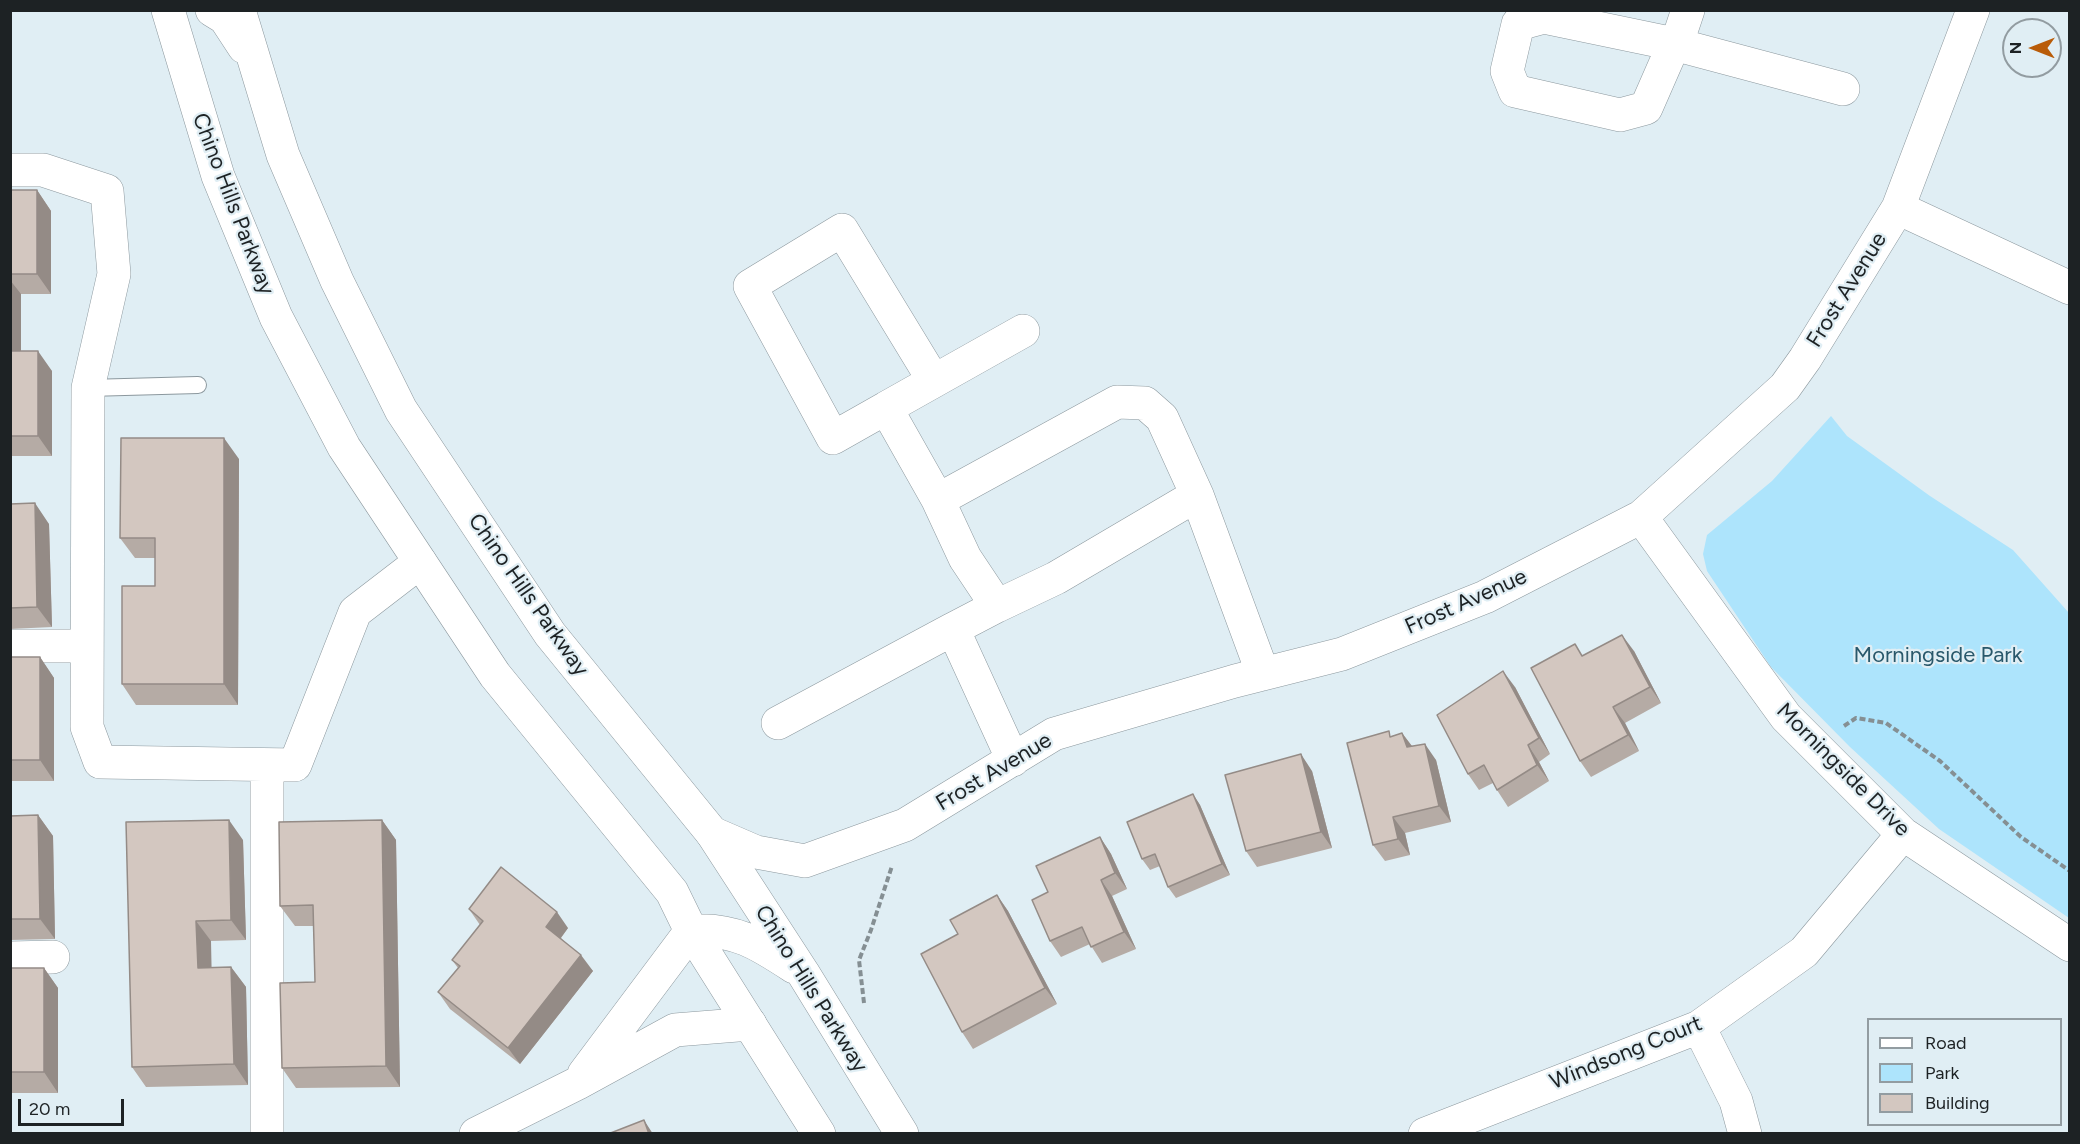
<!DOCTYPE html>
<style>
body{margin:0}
#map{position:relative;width:2080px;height:1144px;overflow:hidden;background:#e0eef4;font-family:Figtree,sans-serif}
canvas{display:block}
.frame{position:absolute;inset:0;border:12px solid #1d2224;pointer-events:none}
.legend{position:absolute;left:1867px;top:1018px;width:195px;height:108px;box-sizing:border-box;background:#e0eef4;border:2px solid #929ca1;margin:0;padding:8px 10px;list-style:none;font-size:18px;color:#1d2224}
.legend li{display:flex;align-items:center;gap:12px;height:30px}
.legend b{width:30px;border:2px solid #929ca1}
.north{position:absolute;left:2002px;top:18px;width:60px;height:60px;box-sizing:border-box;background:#e0eef4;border:2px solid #929ca1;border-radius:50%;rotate:270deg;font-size:16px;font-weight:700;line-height:24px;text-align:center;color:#1d2224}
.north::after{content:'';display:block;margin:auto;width:21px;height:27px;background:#b95c09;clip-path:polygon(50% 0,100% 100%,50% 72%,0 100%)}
.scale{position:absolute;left:18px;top:1099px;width:106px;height:27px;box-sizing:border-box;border:3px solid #1d2224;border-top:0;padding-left:8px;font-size:18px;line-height:21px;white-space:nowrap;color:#1d2224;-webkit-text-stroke:4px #e0eef4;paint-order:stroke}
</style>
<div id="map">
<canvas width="2080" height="1144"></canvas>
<div class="frame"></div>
<ul class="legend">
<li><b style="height:8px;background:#fff"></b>Road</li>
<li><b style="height:16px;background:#ade4fc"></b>Park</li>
<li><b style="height:16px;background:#d3c7c0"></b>Building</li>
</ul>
<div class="north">N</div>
<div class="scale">20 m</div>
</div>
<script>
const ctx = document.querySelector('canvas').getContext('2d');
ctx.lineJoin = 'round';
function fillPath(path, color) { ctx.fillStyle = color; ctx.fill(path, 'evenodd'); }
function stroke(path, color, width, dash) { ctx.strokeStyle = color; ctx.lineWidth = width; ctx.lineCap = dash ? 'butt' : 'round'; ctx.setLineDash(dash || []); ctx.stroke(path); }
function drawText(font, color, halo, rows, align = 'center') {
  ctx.font = font + ' Figtree,sans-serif'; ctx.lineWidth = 4.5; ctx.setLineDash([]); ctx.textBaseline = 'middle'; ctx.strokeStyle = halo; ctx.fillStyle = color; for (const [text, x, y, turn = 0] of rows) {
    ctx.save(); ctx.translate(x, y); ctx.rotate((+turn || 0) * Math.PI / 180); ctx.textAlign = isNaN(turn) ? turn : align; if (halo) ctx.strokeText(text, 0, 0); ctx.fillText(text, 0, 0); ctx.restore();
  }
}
fillPath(new Path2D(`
 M1831 416 1847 436 1930 496 2013 550 2069 613V918L1939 829 1850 747 1771 667 1707 571 1703 554 1707 535 1772 481Z`), '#ade4fc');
const lane = new Path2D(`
 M88 388 198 385`);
const street = new Path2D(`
 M1688 10 1680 34 1674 44 1646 108 1620 115 1515 91 1507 71 1518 24 1544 17 1674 44 1843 89
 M10 170H43L107 191 114 274 88 388 87 727 100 762 295 765 355 612 420 562
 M1898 208 2070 288
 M886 408 833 438 750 286 842 230 934 381
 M1197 495 1056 578 997 606 965 558 938 500 1117 402 1145 403 1162 418 1197 495 1263 674
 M938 500 886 408 1023 331
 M1641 517 1786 717 1903 834 2070 945
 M997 606 953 629 1013 760
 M10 646H87
 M778 723 953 629
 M267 765V1134
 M712 833 756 852 805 861 905 825 1054 734 1235 681 1342 654 1485 597 1641 517 1785 387 1805 359 1898 208 1973 10
 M10 958 53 957
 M1699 1027 1736 1101 1745 1134
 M584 1074 691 931
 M476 1134 578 1083 675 1030 750 1024
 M1425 1134 1699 1027 1804 952 1903 834`);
const primary = new Path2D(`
 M168 10 218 176 276 317 344 447 495 675 672 892 691 931 819 1134
 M212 10 225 18 244 47
 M239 10 283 155 337 281 401 410 550 634 712 833 803 973 902 1134
 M691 931C735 928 759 944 794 967`);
stroke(lane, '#8c989e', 18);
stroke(street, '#8c989e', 34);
stroke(primary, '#8c989e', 34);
stroke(new Path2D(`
 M1844 726 1856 718 1886 723 1940 761 2021 837 2070 871
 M864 1003 859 960 871 930 892 866`), '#858f93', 4, [6, 3]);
stroke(lane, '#fff', 16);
stroke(street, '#fff', 33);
stroke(primary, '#fff', 33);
fillPath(new Path2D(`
 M10 190H37L51 211V294H21V351L52 371V456H10Z
 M239 459 238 705H136L122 684 155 586V558H135L120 538Z
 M10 504 49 524 52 627 10 629Z
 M1634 651 1661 703 1625 723 1639 751 1591 777 1580 761 1583 656Z
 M10 657H40L54 678V781H10Z
 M1515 687 1550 754 1539 762 1549 781 1508 807 1497 790 1493 783 1479 790 1468 774Z
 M1402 733 1412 746 1436 760 1451 822 1405 833 1410 855 1385 861 1373 845 1392 736Z
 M1312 771 1332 848 1257 867 1246 851Z
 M1193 794 1200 805 1230 875 1176 898 1168 887 1160 866 1150 870 1142 859Z
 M38 815 53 836 55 939 10 940V816Z
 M382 820 396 840 400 1087 296 1088 282 1068 315 982 314 926H295L280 906Z
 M126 822 243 840 246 940 211 941V967H231L246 987 248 1085 146 1087 132 1067Z
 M1100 837 1111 854 1127 889 1112 896 1136 949 1102 963 1090 944 1061 957 1050 941 1048 892Z
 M997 895 1008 911 1057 1004 973 1049 962 1032 958 934Z
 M469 909 568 928 561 938 593 971 520 1064 450 1009 438 992 458 968 452 960 480 925Z
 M10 968H44L58 988V1093H10Z`), '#b5aba5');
fillPath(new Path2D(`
 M37 190 51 211V294L37 274Z
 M10 280 21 294V371L10 357Z
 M38 351 52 371V456L38 436Z
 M224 438 239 459 238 705 224 684Z
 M35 503 49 524 52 627 37 607Z
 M1622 635 1634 651 1661 703 1650 687Z
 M40 657 54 678V781L40 760Z
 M1503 671 1515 687 1550 754 1539 738Z
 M1613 707 1625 723 1639 751 1628 735Z
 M1402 733 1414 749 1407 747Z
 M1425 744 1436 760 1451 822 1439 806Z
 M1528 745 1539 762 1549 781 1537 765Z
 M1301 754 1312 771 1332 848 1321 832Z
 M1193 794 1200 805 1230 875 1222 864Z
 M38 815 53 836 55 939 40 919Z
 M1393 817 1405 833 1410 855 1398 839Z
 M229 820 243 840 246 940 231 920Z
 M382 820 396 840 400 1087 386 1066Z
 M1100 837 1111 854 1127 889 1115 873Z
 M1101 880 1112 896 1136 949 1124 932Z
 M997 895 1008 911 1057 1004 1045 988Z
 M557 912 568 928 557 943 546 927Z
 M196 921 211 941 212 988 198 968Z
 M581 955 593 971 520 1064 508 1048Z
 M231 967 246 987 248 1085 234 1064Z
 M44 968 58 988V1093L44 1072Z
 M644 1120 653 1134H649Z`), '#948b86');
const building = new Path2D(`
 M10 190H37V274H10Z
 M10 351H38V436H10Z
 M121 438H224V684H122V586H155V538H120Z
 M35 503 37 607 10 608V504Z
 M1622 635 1650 687 1613 707 1628 735 1580 761 1531 668 1575 644 1582 656Z
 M10 657H40V760H10Z
 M1503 671 1539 738 1528 745 1537 765 1497 790 1484 765 1468 774 1437 715Z
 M1389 731 1390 737 1402 733 1407 747 1425 744 1439 806 1393 817 1398 839 1373 845 1347 743Z
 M1301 754 1321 832 1246 851 1225 775Z
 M1193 794 1222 864 1168 887 1155 854 1142 859 1127 822Z
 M38 815 40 919H10V816Z
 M229 820 231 920 196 921 198 968 231 967 234 1064 132 1067 126 822Z
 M382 820 386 1066 282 1068 280 983 315 982 313 905 280 906 279 822Z
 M1100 837 1115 873 1101 880 1124 932 1091 947 1082 927 1050 941 1032 900 1048 892 1036 866Z
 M501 867 557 912 546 927 581 955 508 1048 438 992 460 966 452 960 483 921 469 909Z
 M997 895 1045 988 962 1032 921 954 958 934 950 920Z
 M10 968H44V1072H10Z
 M644 1120 649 1134H608Z`);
fillPath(building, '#d3c7c0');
stroke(building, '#948b86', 1.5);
drawText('22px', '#1d2224', '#e0eef4', [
 ["Chino Hills Parkway",233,204,69],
 ["Frost Avenue",1847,290,-58],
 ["Chino Hills Parkway",528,595,55],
 ["Frost Avenue",1466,602,-24],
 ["Morningside Drive",1843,770,45],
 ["Frost Avenue",994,772,-31],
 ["Chino Hills Parkway",811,989,58],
 ["Windsong Court",1626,1053,-22]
]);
drawText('22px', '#29586b', '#e0eef4', [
 ["Morningside Park",1938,656]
]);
</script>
